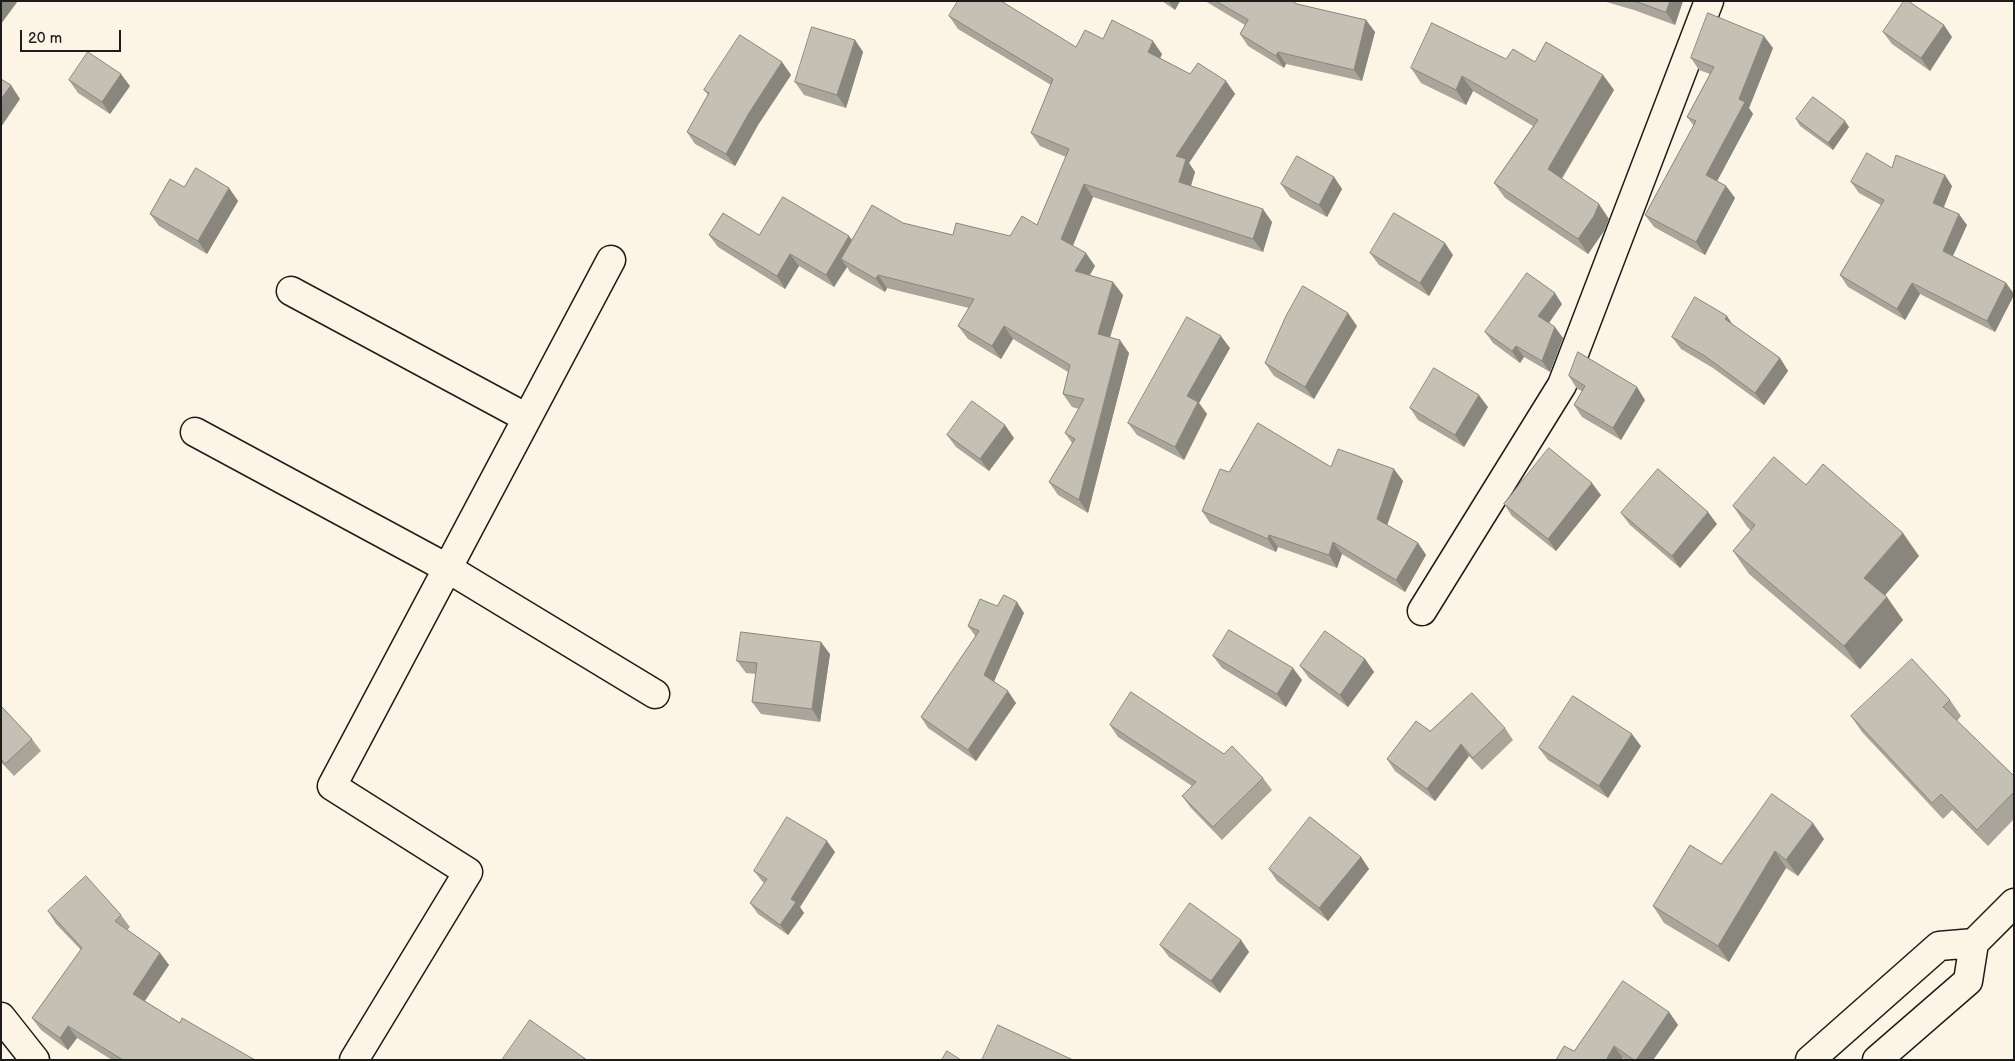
<!DOCTYPE html>
<style>
body{margin:0}
#map{position:relative;width:2015px;height:1061px;overflow:hidden;background:#fcf5e5;font-family:"Balsamiq Sans",sans-serif}
canvas{display:block}
.frame{position:absolute;inset:0;border:2px solid #1c1c1c;pointer-events:none}
.scale{position:absolute;left:20px;top:30px;width:101px;height:22px;box-sizing:border-box;border:2px solid #1c1c1c;border-top:0;padding-left:6px;font-size:15px;line-height:18px;white-space:nowrap;color:#1c1c1c;-webkit-text-stroke:4px #fcf5e5;paint-order:stroke}
</style>
<div id="map">
<canvas width="2015" height="1061"></canvas>
<div class="frame"></div>
<div class="scale">20 m</div>
</div>
<script>
const ctx = document.querySelector('canvas').getContext('2d');
ctx.lineJoin = 'round';
function stroke(path, color, width, dash) { ctx.strokeStyle = color; ctx.lineWidth = width; ctx.lineCap = dash ? 'butt' : 'round'; ctx.setLineDash(dash || []); ctx.stroke(path); }
function fillPath(path, color) { ctx.fillStyle = color; ctx.fill(path, 'evenodd'); }
const minor = new Path2D(`
 M291 291 527 418
 M195 432 447 568 655 694
 M1422 611 1562 385 1709 1
 M1 1017 35 1060
 M354 1060 468 872 332 786 611 260
 M1810 1060 1939 946 1974 943
 M1877 1060 1968 981 1974 943 2014 903`);
stroke(minor, '#1c1c1c', 31);
stroke(minor, '#fcf5e5', 28);
fillPath(new Path2D(`
 M1162 1H1180L1175 10Z
 M1205 1H1292L1297 4 1366 20 1375 32 1362 81 1286 64 1284 68 1248 46 1240 34 1245 25Z
 M1603 1H1683L1675 25 1634 10Z
 M949 16 1076 47 1103 39 1162 54 1160 58 1190 74 1226 81 1235 94 1189 163 1195 172 1191 186 1272 222 1263 252 1093 197 1073 246 1095 266 1090 275 1123 295 1110 337 1129 353 1088 513 1058 495 1049 482 1072 443 1065 433 1079 409 1072 407 1063 394 1068 372 1013 339 1001 359 968 339 958 326 969 308 887 288 885 292 850 272 847 267 834 287 799 266 785 289 718 247 709 235H759L852 240 903 223 953 235 1010 236 1037 225 1066 157 1040 146 1031 133 1051 85 958 29Z
 M1883 32 1952 37 1930 71 1892 44Z
 M855 40 863 52 846 108 804 95 795 82Z
 M1773 48 1749 108 1753 114 1717 181 1726 186 1735 198 1705 255 1654 227 1645 215 1694 126 1687 117 1710 74 1699 70 1691 58Z
 M1506 59 1535 62 1603 75 1614 90 1562 179 1609 219 1604 231 1588 254 1505 198 1494 183 1533 126 1473 91 1466 105 1421 83 1411 68Z
 M782 62 791 75 758 125 735 166 695 144 687 132 708 95 704 90Z
 M69 80 130 86 110 114 78 93Z
 M1796 119 1849 127 1833 150 1800 126Z
 M1892 168 1952 186 1944 207 1967 225 1953 256 2006 283 2014 294V295L1995 332 1920 294 1905 320 1848 287 1840 275 1881 205 1859 193 1851 182Z
 M1334 177 1342 189 1327 217 1290 197 1281 184Z
 M184 187 229 188 238 201 207 254 159 226 150 214Z
 M1370 253 1453 255 1429 296 1379 265Z
 M1562 304 1549 323 1563 338 1550 372 1524 357 1520 363 1493 343 1485 332Z
 M1733 325 1780 358 1788 371 1764 405 1713 368 1681 349 1672 337Z
 M1357 326 1314 399 1274 376 1265 363Z
 M1230 348 1199 403 1207 414 1184 460 1137 435 1128 423Z
 M1569 376 1645 400 1621 440 1582 417 1574 405 1582 391 1577 389Z
 M1488 407 1464 447 1418 420 1410 408Z
 M947 435 1014 438 989 471 956 447Z
 M1331 467 1403 481 1387 525 1418 543 1426 555 1405 592 1342 554 1337 568 1278 547 1276 552 1210 523 1202 511 1229 472Z
 M1806 485 1919 556 1885 595 1903 620 1860 669 1749 574 1733 551 1751 530 1748 528 1733 506Z
 M1601 495 1556 551 1512 516 1504 504Z
 M1621 513 1717 524 1680 568 1630 525Z
 M997 606 1024 613 994 681 1016 703 976 761 928 728 921 717 976 637 968 626Z
 M830 654 820 722 761 714 752 702 756 674 746 673 737 661Z
 M1213 656 1302 680 1286 707 1222 668Z
 M1365 659 1374 672 1348 707 1309 678 1300 666Z
 M1950 700 1961 716 1957 721 2014 776V819L1988 846 1952 810 1943 819 1862 732 1851 716Z
 M1 706 32 739 41 751 14 776 1 762Z
 M1110 725 1224 754 1263 778 1272 790 1222 840 1191 808 1182 796 1192 786 1118 737Z
 M1505 728 1513 740 1482 770 1469 756 1435 801 1395 771 1387 759 1430 731Z
 M1641 746 1608 798 1548 760 1539 748Z
 M1824 839 1798 876 1786 868 1729 962 1664 923 1653 906 1721 864Z
 M835 852 800 907 804 913 788 935 758 914 750 903 764 883 762 881 754 871Z
 M1361 857 1369 869 1328 921 1277 881 1269 869Z
 M48 911 121 915 130 927 127 930 160 953 169 965 145 1001 180 1023 255 1060H112L77 1038 68 1050 41 1030 32 1018 81 950 56 924Z
 M1241 940 1249 952 1220 993 1169 957 1160 945Z
 M1669 1012 1678 1025 1653 1060H1625L1623 1058 1574 1051Z`), '#a9a59a');
fillPath(new Path2D(`
 M1 1H18L1 24Z
 M1168 1H1180L1175 10Z
 M1670 1H1683L1675 25 1666 12Z
 M1366 20 1375 32 1362 81 1354 70Z
 M1944 25 1952 37 1930 71 1921 58Z
 M1764 36 1773 48 1749 108 1753 114 1714 187 1706 175 1739 99Z
 M855 40 863 52 846 108 837 95Z
 M1153 41 1162 54 1157 65 1148 52Z
 M1278 52 1286 64 1284 68 1276 56Z
 M782 62 791 75 758 125 735 166 726 154 749 113Z
 M121 74 130 86 110 114 102 102Z
 M1603 75 1614 90 1558 184 1548 169Z
 M1462 76 1473 91 1466 105 1456 90Z
 M1226 81 1235 94 1189 163 1195 172 1188 195 1179 182 1176 156Z
 M11 85 20 99 1 127V99Z
 M1845 121 1849 127 1833 150 1828 143Z
 M1945 175 1952 186 1941 214 1933 203Z
 M1334 177 1342 189 1327 217 1319 205Z
 M1084 184 1093 197 1070 252 1061 239Z
 M1726 186 1735 198 1705 255 1696 242Z
 M229 188 238 201 207 254 198 241Z
 M1599 204 1609 219 1604 231 1588 254 1578 239Z
 M1263 209 1272 222 1263 252 1253 239Z
 M1959 214 1967 225 1950 262 1943 251Z
 M849 236 858 248 841 259 847 267 834 287 826 275Z
 M1445 243 1453 255 1429 296 1420 283Z
 M1086 253 1095 266 1084 284 1075 271Z
 M790 254 799 266 785 289 777 276Z
 M878 275 887 288 885 292 876 279Z
 M1113 282 1123 295 1107 347 1098 334Z
 M1912 283 1920 294 1905 320 1897 309Z
 M2006 283 2014 294V295L1995 332 1987 321Z
 M1555 293 1562 304 1546 327 1538 316Z
 M1348 313 1357 326 1314 399 1305 387Z
 M1727 316 1735 328 1725 319Z
 M1004 326 1013 339 1001 359 992 346Z
 M1555 327 1563 338 1550 372 1542 361Z
 M1221 336 1230 348 1199 403 1207 414 1184 460 1175 447 1187 396Z
 M1120 340 1129 353 1088 513 1079 500Z
 M1516 346 1524 357 1520 363 1512 351Z
 M1780 358 1788 371 1764 405 1755 393Z
 M1637 387 1645 400 1621 440 1613 428Z
 M1479 395 1488 407 1464 447 1455 435Z
 M1005 425 1014 438 989 471 980 459Z
 M1394 469 1403 481 1385 531 1377 519Z
 M1592 483 1601 495 1556 551 1548 539Z
 M1708 512 1717 524 1680 568 1672 556Z
 M1903 533 1919 556 1880 601 1864 578Z
 M1269 535 1278 547 1276 552 1268 539Z
 M1333 542 1342 554 1337 568 1329 555Z
 M1418 543 1426 555 1405 592 1396 580Z
 M1887 597 1903 620 1860 669 1844 646Z
 M1017 602 1024 613 992 686 984 675Z
 M821 642 830 654 820 722 812 709Z
 M1365 659 1374 672 1348 707 1340 695Z
 M1293 668 1302 680 1286 707 1277 694Z
 M1008 691 1016 703 976 761 968 750Z
 M1632 734 1641 746 1608 798 1599 786Z
 M1461 744 1469 756 1435 801 1427 789Z
 M1813 823 1824 839 1798 876 1786 860Z
 M827 841 835 852 800 907 804 913 788 935 780 925 791 899Z
 M1775 851 1786 868 1729 962 1718 946Z
 M1361 857 1369 869 1328 921 1319 908Z
 M1241 940 1249 952 1220 993 1211 981Z
 M160 953 169 965 141 1006 133 994Z
 M1669 1012 1678 1025 1653 1060H1636Z
 M68 1026 77 1038 68 1050 60 1038Z
 M1614 1046 1623 1058 1622 1060H1606Z`), '#89867d');
const building = new Path2D(`
 M958 1H1001L1076 47 1085 30 1103 39 1112 20 1153 41 1148 52 1190 74 1198 63 1226 81 1176 156 1186 159 1179 182 1263 209 1253 239 1084 184 1061 239 1086 253 1075 271 1113 282 1098 334 1120 340 1079 500 1049 482 1075 439 1065 433 1084 399 1063 394 1070 365 1004 326 992 346 958 326 974 299 878 275 876 279 841 259 872 205 903 223 953 235 956 223 1010 236 1022 216 1037 225 1069 149 1031 133 1053 79 949 16Z
 M1216 1H1292L1297 4 1366 20 1354 70 1278 52 1276 56 1240 34 1248 20Z
 M1635 1H1670L1666 12Z
 M1904 1H1908L1944 25 1921 58 1883 32Z
 M1708 13 1764 36 1739 99 1745 102 1706 175 1726 186 1696 242 1645 215 1696 121 1687 117 1714 67 1691 58Z
 M1432 23 1506 59 1513 49 1535 62 1546 42 1603 75 1548 169 1599 204 1594 216 1578 239 1494 183 1538 120 1462 76 1456 90 1411 68Z
 M812 27 855 40 837 95 795 82Z
 M740 35 782 62 749 113 726 154 687 132 709 93 704 90Z
 M88 52 121 74 102 102 69 80Z
 M1 79 11 85 1 99Z
 M1813 97 1845 121 1828 143 1796 119Z
 M1867 153 1892 168 1896 155 1945 175 1933 203 1959 214 1943 251 2006 283 1987 321 1912 283 1897 309 1840 275 1884 200 1851 182Z
 M1297 156 1334 177 1319 205 1281 184Z
 M196 168 229 188 198 241 150 214 170 179 184 187Z
 M783 197 849 236 826 275 790 254 777 276 709 235 723 213 759 235Z
 M1394 213 1445 243 1420 283 1370 253Z
 M1527 273 1555 293 1538 316 1555 327 1542 361 1516 346 1512 351 1485 332Z
 M1303 286 1348 313 1305 387 1265 363 1286 316Z
 M1695 297 1727 316 1725 319 1780 358 1755 393 1705 356 1672 337Z
 M1187 317 1221 336 1187 396 1198 402 1175 447 1128 423Z
 M1578 352 1637 387 1613 428 1574 405 1585 386 1569 376Z
 M1434 368 1479 395 1455 435 1410 408Z
 M972 401 1005 425 980 459 947 435Z
 M1258 423 1331 467 1338 449 1394 469 1377 519 1418 543 1396 580 1333 542 1329 555 1269 535 1268 539 1202 511 1220 469 1229 472Z
 M1549 448 1592 483 1548 539 1504 504Z
 M1774 457 1806 485 1823 464 1903 533 1864 578 1887 597 1844 646 1733 551 1755 525 1733 506Z
 M1658 469 1708 512 1672 556 1621 513Z
 M1004 595 1017 602 984 675 1008 691 968 750 921 717 979 631 968 626 980 599 997 606Z
 M1229 630 1293 668 1277 694 1213 656Z
 M1325 631 1365 659 1340 695 1300 666Z
 M741 632 821 642 812 709 752 702 757 663 737 661Z
 M1912 659 1950 700 1943 707 2014 776V792L1977 830 1941 794 1932 803 1851 716Z
 M1131 692 1224 754 1232 746 1263 778 1213 827 1182 796 1196 782 1110 725Z
 M1472 693 1505 728 1473 758 1461 744 1427 789 1387 759 1416 721 1430 731Z
 M1573 696 1632 734 1599 786 1539 748Z
 M1 706 32 739 5 764 1 759Z
 M1772 794 1813 823 1786 860 1775 851 1718 946 1653 906 1690 845 1721 864Z
 M787 817 827 841 791 899 796 902 780 925 750 903 767 879 754 871Z
 M1310 817 1361 857 1319 908 1269 869Z
 M86 876 121 915 115 921 160 953 133 994 180 1023 182 1018 255 1060H123L68 1026 60 1038 32 1018 82 948 48 911Z
 M1190 903 1241 940 1211 981 1160 945Z
 M1623 981 1669 1012 1636 1060H1634L1614 1046 1606 1060H1556L1564 1046 1574 1051Z
 M530 1020 587 1060H502Z
 M998 1025 1073 1060H982Z
 M947 1051 961 1060H942Z`);
fillPath(building, '#c4c0b3');
stroke(building, '#89867d', 1);
</script>
